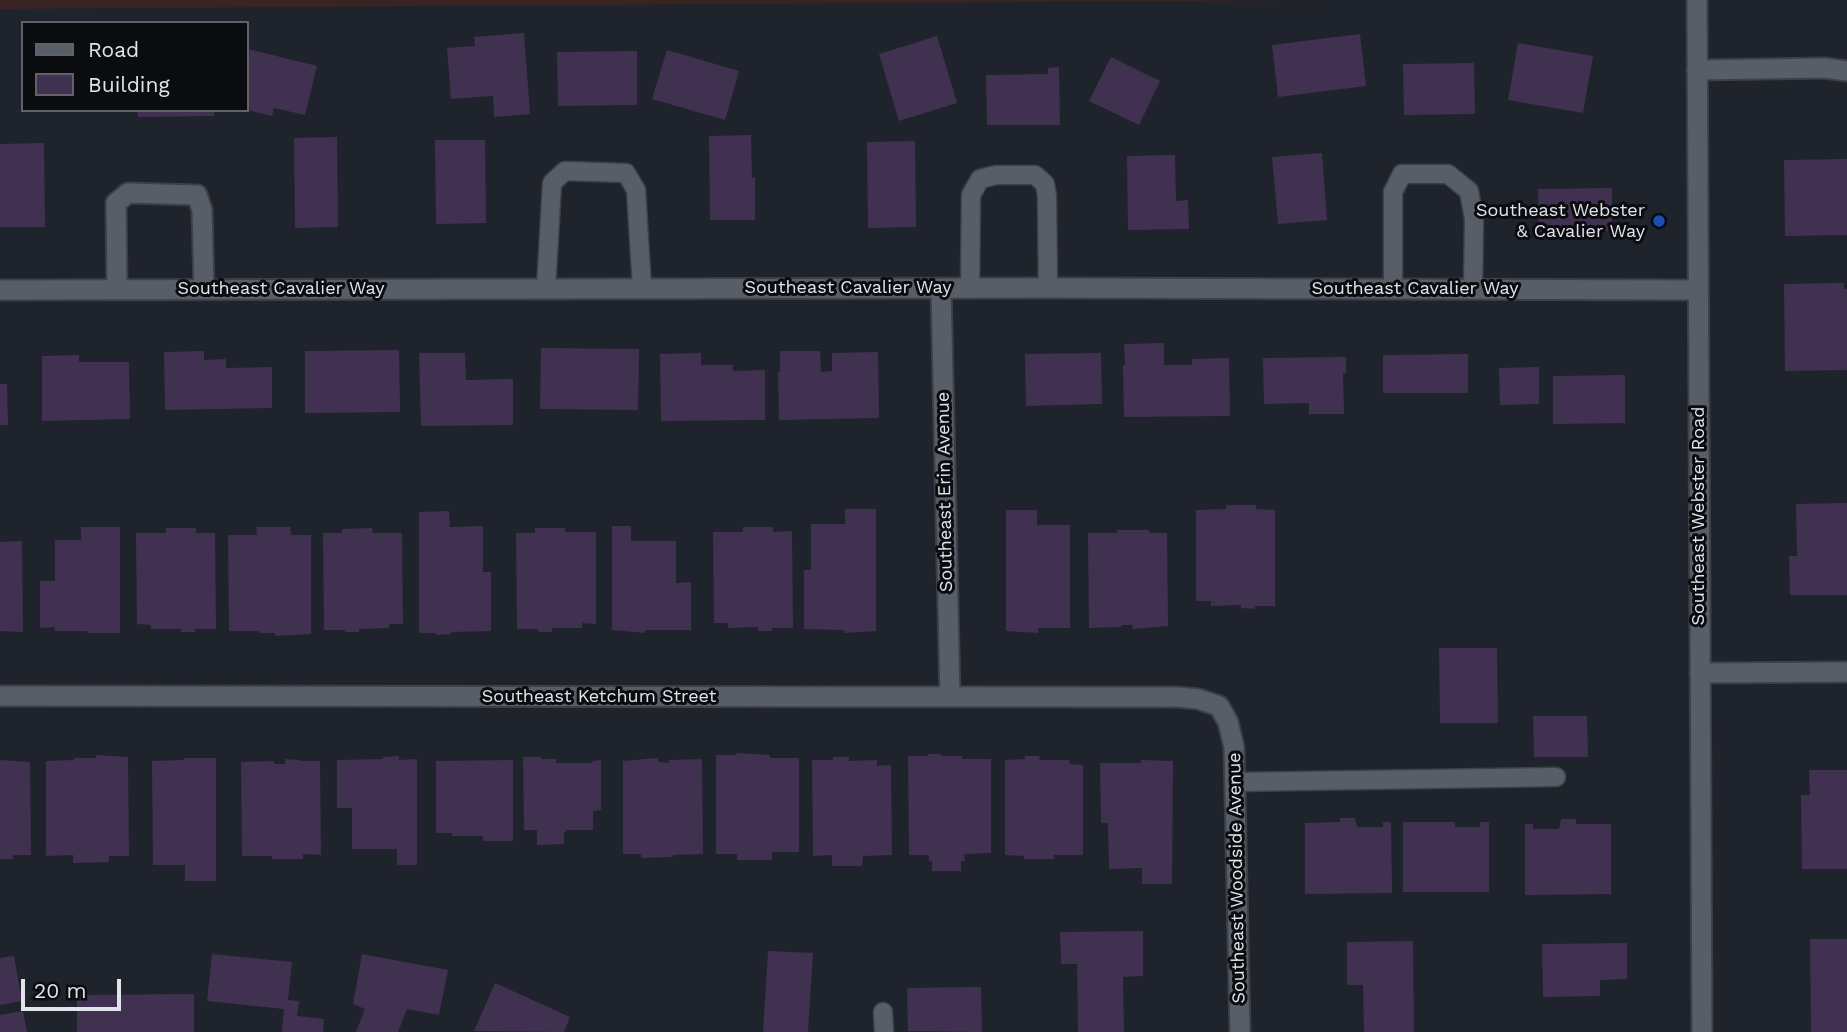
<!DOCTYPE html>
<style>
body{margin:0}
#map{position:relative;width:1847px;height:1032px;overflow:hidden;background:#1f232c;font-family:"Work Sans",sans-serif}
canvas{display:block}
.legend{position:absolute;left:21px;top:21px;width:228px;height:91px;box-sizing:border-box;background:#0a0c10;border:2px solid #606267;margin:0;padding:9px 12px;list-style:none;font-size:21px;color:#e1e4ea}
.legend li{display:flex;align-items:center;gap:14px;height:35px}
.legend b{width:35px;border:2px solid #606267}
.scale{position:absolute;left:21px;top:979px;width:100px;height:32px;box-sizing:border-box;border:4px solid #e1e4ea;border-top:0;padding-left:9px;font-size:21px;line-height:24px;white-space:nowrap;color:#e1e4ea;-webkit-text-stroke:5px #0a0c10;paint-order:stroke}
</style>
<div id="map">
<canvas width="1847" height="1032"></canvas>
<ul class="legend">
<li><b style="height:9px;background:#585e68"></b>Road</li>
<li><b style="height:19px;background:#413150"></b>Building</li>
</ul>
<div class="scale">20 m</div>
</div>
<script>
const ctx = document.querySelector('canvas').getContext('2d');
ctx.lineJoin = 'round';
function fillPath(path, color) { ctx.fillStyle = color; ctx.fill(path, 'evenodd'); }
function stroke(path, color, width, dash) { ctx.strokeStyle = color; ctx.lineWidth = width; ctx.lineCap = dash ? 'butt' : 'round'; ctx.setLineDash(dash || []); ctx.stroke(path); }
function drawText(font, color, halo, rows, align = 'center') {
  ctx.font = font + ' "Work Sans",sans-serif'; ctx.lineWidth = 6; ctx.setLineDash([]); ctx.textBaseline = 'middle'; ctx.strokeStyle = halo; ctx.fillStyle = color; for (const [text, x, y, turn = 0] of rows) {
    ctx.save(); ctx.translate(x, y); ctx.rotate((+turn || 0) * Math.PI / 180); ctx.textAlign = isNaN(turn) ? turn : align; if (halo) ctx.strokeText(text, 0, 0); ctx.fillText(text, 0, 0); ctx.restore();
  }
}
fillPath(new Path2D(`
 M0 0H1326L0 9Z`), '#382523');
fillPath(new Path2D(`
 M524 33 530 114 494 117 493 96 451 99 447 48 475 46 474 37Z
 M1360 34 1366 86 1278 97 1272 45Z
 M937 36 957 103 899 121 879 54Z
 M1518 43 1593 56 1583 113 1508 100Z
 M248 49 317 66 305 115 274 108 272 116 247 110V56Z
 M667 50 739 71 725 120 652 99Z
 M637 51V105L558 106 557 52Z
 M1111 57 1160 81 1139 125 1089 101Z
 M1474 63 1475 114 1404 115 1403 64Z
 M1059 67 1060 125H987L986 75 1048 74V68Z
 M137 110H214V116L138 117Z
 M751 135 752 178H755V220H710L709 136Z
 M337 137 338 227 295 228 294 138Z
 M435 140H485L486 223 436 224Z
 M915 141 916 227 868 228 867 142Z
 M44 143 45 227H0V144Z
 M1322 153 1327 220 1278 224 1272 157Z
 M1175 155 1176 201 1188 200 1189 229 1128 230 1127 156Z
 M1847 159V235L1785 236 1784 160Z
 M1612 188V231L1539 232 1538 189Z
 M1844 283V289H1847V370L1785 371 1784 284Z
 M1164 343V365H1192V359L1229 358 1230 416 1124 417 1123 365H1125L1124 344Z
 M541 348 639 349 638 410 540 409Z
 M399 350 400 412 305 413V351Z
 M204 351V360L226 359V368L272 367V408L165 410 164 352Z
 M780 351H820L821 372 832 371V353L878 352 879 418 779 420 778 372H780Z
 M419 353H465L466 380 513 379V425L421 426Z
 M701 353V365H733V371L765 370V420L661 421 660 354Z
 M1101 353 1102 404 1026 406 1025 354Z
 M1468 354V393H1383V355Z
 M79 355V362H129L130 419 42 421V356Z
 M1346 357V373H1343L1344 414H1309V403L1264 404 1263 358Z
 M1539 367V404L1500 405 1499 368Z
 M1625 375V423L1553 424V376Z
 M0 384H7L8 425H0Z
 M1847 503V595H1790L1789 556H1797L1796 504Z
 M1226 505H1256V509L1275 510V606H1255V609L1241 608V605L1211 606V601H1196V510L1226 509Z
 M845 509H876V631L844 633V630L804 629V570H811V524H845Z
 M1006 510H1037V525H1070V628H1038V633L1006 631Z
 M449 511 450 527 483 526V572H491V631L451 632V634L436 635V633H419V512Z
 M612 526H631V541H676V583L691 582V630H645V633L612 630Z
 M81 527H120V633H87V631H55V627L40 628V581H55V540H81Z
 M256 527H290L291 535H311V634L275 636V633H259V631H229L228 535H257Z
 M743 527H773V532L792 531 793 628H772V631H758V627L728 628V623H714L713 532H743Z
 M166 528H196V533H215L216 629H195V632H181V629H151V625L137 624 136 533H166Z
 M372 528 373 533H402L403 624H389V628L359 629V632H345V630H324L323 533H342V529Z
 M535 528H565V532H596V624L582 623V628H552V632H538V629H517L516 533H535Z
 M1117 530H1149V533H1167L1168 626 1132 629 1133 625H1122L1121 627 1089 628 1088 533H1117Z
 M22 541 23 632 0 631V542Z
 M1439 648H1497L1498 723H1440Z
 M1533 716H1587L1588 757H1534Z
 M736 753 770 755V758H799V852H772V860H737V854H716V755H736Z
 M928 754H941V756H962V759H991V853L964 854 965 861H961V871H932V861H929V855H909L908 756H928Z
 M96 755 128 757 129 856H109V862L73 863V855L46 856V761L74 760V758H96Z
 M399 756V760L417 759V865H397V849H352V808H337V760L383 759V757Z
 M1025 756H1040L1039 760H1069L1070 764 1083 765V855H1054V859H1024V856L1005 855V760L1025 759Z
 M523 757H541V759H557L556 763H592V761L601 760V810L593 811V830H566V832H564V844L537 845V830H524Z
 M833 757H849V761L877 760V766L891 765 892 855 863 856 862 866H832V855L813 856 812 760H833Z
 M184 758H216V881H185V865H153L152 761 184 760Z
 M658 758V762L669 763V760L702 759 703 854 673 855V857L641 858V854H623V761Z
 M285 759 300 760V761H320L321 855 303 854V859H272V856H242L241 762 274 761V764H285Z
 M0 760 30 762 31 855H13V859H0Z
 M513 760V841H483V836H452V833H436V761Z
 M1141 760 1173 761 1172 884H1142V868L1109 869 1108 823H1101L1100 763H1141Z
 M1809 770H1847V869H1802L1801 795H1810Z
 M1340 818H1355L1357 827H1383V822H1391L1392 893 1305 894V823L1340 822Z
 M1561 819H1576V824H1611V894L1525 895V824H1533V829H1559Z
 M1403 822H1455V827H1480V822H1489V892H1403Z
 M1143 931V976L1123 977 1124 1032H1078L1077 964H1061L1060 932Z
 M1810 939H1847V1032H1811Z
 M1413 941 1414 1032H1364L1363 985H1347V942Z
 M1627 943V979L1600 980V996L1543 997 1542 944Z
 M768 951 813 953 808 1032H763Z
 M212 954 292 962 288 1000 299 1001 297 1016 324 1019 323 1032H282L284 1009 207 1001Z
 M362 954 448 970 439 1015 407 1009 398 1032H356L365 1009 353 1004Z
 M14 956 22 1001 0 1005V958Z
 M495 983 570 1017 564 1032 474 1031Z
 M981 987 982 1032 908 1031 907 988Z
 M194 994V1032H77V995Z
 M23 1011 27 1032H0V1015Z`), '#413150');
const service = new Path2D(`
 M970 288 971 195 980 179 996 175H1035L1045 184 1047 196 1048 288
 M546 289 552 183 565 171 626 173 636 190 642 288
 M1393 289V192L1402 174H1448L1469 191 1474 219 1473 289
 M1235 782 1556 777
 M883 1012 884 1032`);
const minor = new Path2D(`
 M1697 70 1825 68 1847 71
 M941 288 950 697
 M0 290 1048 288 1697 290
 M117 290 116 203 128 193 197 195 202 210 204 289
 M1700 673 1847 672
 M0 696 1177 697 1198 699 1219 706 1228 722 1234 747 1240 1032`);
const secondary = new Path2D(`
 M1697 0 1702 1032`);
stroke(service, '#3d4047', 21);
stroke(minor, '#3d4047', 23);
stroke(secondary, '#3d4047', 23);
stroke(service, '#585e68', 18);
stroke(minor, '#585e68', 19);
stroke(secondary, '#585e68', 19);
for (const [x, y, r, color] of [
 [1659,221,7,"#1a4fb4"]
]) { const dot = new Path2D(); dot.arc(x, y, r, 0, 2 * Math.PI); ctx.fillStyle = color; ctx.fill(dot); stroke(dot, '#0a0c10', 2.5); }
drawText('18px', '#e1e4ea', '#0a0c10', [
 ["Southeast Webster",1645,211],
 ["& Cavalier Way",1645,232]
], 'right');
drawText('18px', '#e1e4ea', '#0a0c10', [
 ["Southeast Cavalier Way",848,288],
 ["Southeast Cavalier Way",281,289],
 ["Southeast Cavalier Way",1415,289],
 ["Southeast Erin Avenue",945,492,-91],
 ["Southeast Webster Road",1699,516,-90],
 ["Southeast Ketchum Street",599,697],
 ["Southeast Woodside Avenue",1237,878,-91]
]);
</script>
